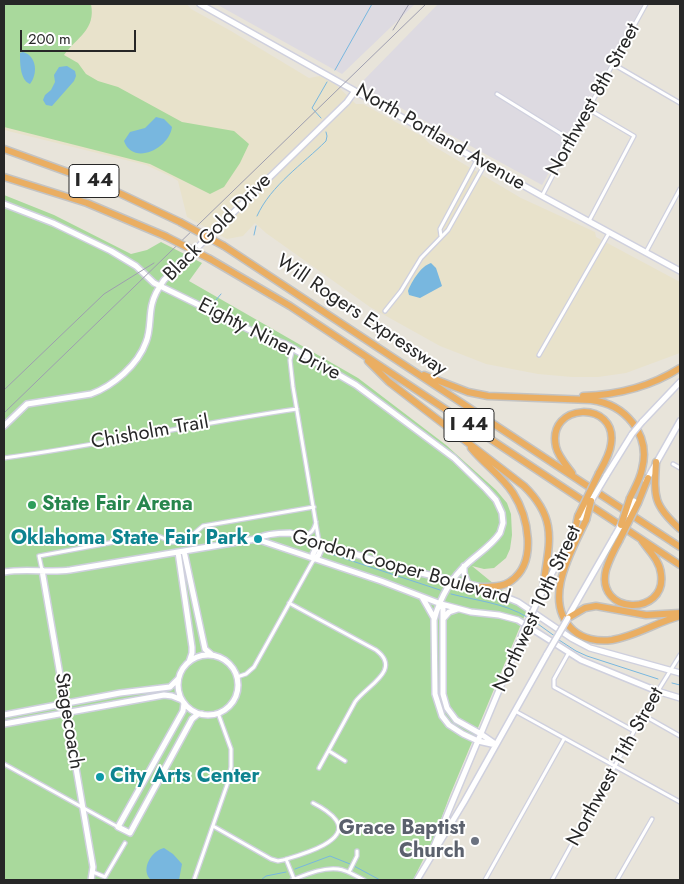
<!DOCTYPE html>
<style>
body{margin:0}
#map{position:relative;width:684px;height:884px;overflow:hidden;background:#e8e4da;font-family:Jost,sans-serif}
canvas{display:block}
.frame{position:absolute;inset:0;border:5px solid #272727;pointer-events:none}
.scale{position:absolute;left:20px;top:30px;width:116px;height:22px;box-sizing:border-box;border:2px solid #272727;border-top:0;padding-left:6px;font-size:15px;line-height:18px;white-space:nowrap;color:#272727;-webkit-text-stroke:4px #fff;paint-order:stroke}
</style>
<div id="map">
<canvas width="684" height="884"></canvas>
<div class="frame"></div>
<div class="scale">200 m</div>
</div>
<script>
const ctx = document.querySelector('canvas').getContext('2d');
ctx.lineJoin = 'round';
function fillPath(path, color) { ctx.fillStyle = color; ctx.fill(path, 'evenodd'); }
function stroke(path, color, width, dash) { ctx.strokeStyle = color; ctx.lineWidth = width; ctx.lineCap = dash ? 'butt' : 'round'; ctx.setLineDash(dash || []); ctx.stroke(path); }
function drawText(font, color, halo, rows, align = 'center') {
  ctx.font = font + ' Jost,sans-serif'; ctx.lineWidth = 4; ctx.setLineDash([]); ctx.textBaseline = 'middle'; ctx.strokeStyle = halo; ctx.fillStyle = color; for (const [text, x, y, turn = 0] of rows) {
    ctx.save(); ctx.translate(x, y); ctx.rotate((+turn || 0) * Math.PI / 180); ctx.textAlign = isNaN(turn) ? turn : align; if (halo) ctx.strokeText(text, 0, 0); ctx.fillText(text, 0, 0); ctx.restore();
  }
}
fillPath(new Path2D(`
 M216 4H415L342 74Z
 M438 4H643L542 185 359 85Z`), '#dddae1');
fillPath(new Path2D(`
 M4 4H187L191 9 231 31 309 78 320 76 333 82 356 104H363L423 137 430 144 521 198 595 232 596 237 680 282V353L626 373 598 377H572L538 374 486 364 440 346 370 307 266 233 255 223 243 236 227 239 187 217 178 181 172 177 146 165 4 130Z`), '#e8e2cb');
fillPath(new Path2D(`
 M4 4H91C96 30 77 37 64 55L78 63 86 74 98 81 118 87 182 122 234 131 249 144 240 163 224 187 210 194 150 164 4 127Z
 M4 195 54 215 131 254 147 250 161 242 202 263 189 281 358 378 446 445 496 490 507 503 511 514 512 535 510 549 506 558 494 568 484 569 472 566 505 593 529 605 450 795 434 838 413 880H4Z`), '#a9d99c');
fillPath(new Path2D(`
 M23 52C37 56 38 74 30 84 20 80 20 63 20 53Z
 M67 66 75 71 76 76 74 81 52 106 46 105 43 100 45 95 51 90 55 82 54 75 59 67Z
 M156 117 164 119 172 127C169 149 133 166 124 141L130 132 145 128Z
 M431 263 436 268 442 286 420 298 409 295 408 291C412 281 421 266 431 263Z
 M164 848 173 854 182 864 179 880H151C140 870 151 851 164 848Z`), '#78b7df');
stroke(new Path2D(`
 M335 70 372 4
 M321 118 312 108 327 82
 M257 216C271 185 303 164 326 141L327 136 326 132
 M254 235 256 226
 M211 306 221 294
 M328 553 440 590
 M451 594C478 601 504 603 527 617
 M531 619 556 637
 M559 640 576 651 587 656 658 679
 M672 683 680 685
 M354 866 380 880
 M295 869 330 856 350 864
 M261 880 266 876 286 872`), '#78b7df', 1);
const street = new Path2D(`
 M613 64 680 103
 M497 94 571 140
 M588 109 634 136 589 221
 M542 196 571 140 646 4
 M441 236 440 229 477 160
 M646 252 680 189
 M385 311 401 291 421 258 448 230 485 164
 M293 348 290 360 293 387 319 542
 M539 355 609 233
 M4 458C102 445 199 423 297 409
 M673 464 680 468
 M302 535C311 535 314 530 316 522
 M42 570 39 556 152 535H156L172 542H179L186 540 203 526 314 507
 M289 603 376 650C403 670 366 686 355 702L319 768
 M568 654 554 679V687L634 731
 M237 677 246 674 254 667 314 559
 M515 711 680 802
 M643 715 680 736
 M329 751 345 761
 M4 764 118 827
 M213 826 271 859 278 861 283 860C296 856 352 842 336 820 330 812 321 807 313 803
 M286 859 294 879
 M93 872 105 877 125 843
 M349 872 357 856V851
 M194 880 227 785 231 767V749L218 713
 M292 880C305 875 323 867 338 869 347 870 356 876 364 880
 M485 880 564 739
 M552 880 643 715 680 655
 M617 880 652 819`);
const secondary = new Path2D(`
 M200 4 542 196 680 271
 M4 204 53 223 111 251 136 266 154 283 252 331 287 345 356 385 454 458 486 489 496 500 502 513 503 523 500 533C492 545 479 553 468 563 451 578 440 598 434 620L435 694 442 716 449 725 463 734 478 741 496 745
 M642 422 680 382
 M4 426 27 404 91 394C113 386 138 365 146 342 151 330 149 316 152 304 154 295 159 287 164 280L347 102 355 91
 M606 476 632 434
 M646 481 680 421
 M256 539 381 581 441 604 471 612 499 615 518 620 581 660 657 691 680 698
 M184 551 205 649 212 655
 M178 552 192 647V653L189 662
 M314 559 318 556 322 547 319 542
 M314 559 313 554 319 542
 M464 566V573L468 584
 M42 570 93 867 91 880
 M4 572C26 568 48 573 70 570L256 539C265 534 279 533 290 533L395 567 481 587 518 602 571 638 590 648 680 673
 M422 597 434 618
 M538 600 576 527
 M441 604 443 609V694L447 708 456 720 481 734 494 743
 M568 617 614 537
 M443 619 449 612 458 609
 M178 685a30 30 0 1 1 60 0a30 30 0 1 1-60 0Z
 M184 703 183 711 118 827 130 833 192 719 198 714H202
 M4 715 120 693 170 687 178 679
 M4 724 164 695 172 696 182 700
 M432 851 522 635
 M417 880 464 802 547 654`);
const highway = new Path2D(`
 M4 149 98 183 180 222
 M4 177 87 203 165 236
 M224 246 680 547
 M210 259 290 306 680 565
 M368 361 389 382 524 486C560 521 548 545 543 588
 M424 375 468 392 488 396 591 400C625 404 651 434 642 469 640 480 634 489 630 498
 M583 396C618 395 650 387 680 368
 M471 448C484 464 502 476 513 493 528 516 538 562 511 581 503 587 491 587 481 587
 M656 462C654 497 653 505 680 529
 M572 473C566 465 558 456 556 447 546 402 618 400 611 444 610 454 604 464 599 473
 M638 503 648 478
 M586 520C572 550 541 601 573 630 583 639 598 642 612 640 636 636 657 622 680 616
 M575 530 578 516
 M619 541C614 550 609 560 606 570 595 615 667 617 661 574 660 561 649 551 642 541
 M568 618 585 608 596 606 646 615 680 613`);
stroke(street, '#cfd0de', 5.5);
stroke(secondary, '#cfd0de', 8);
stroke(highway, '#c3c3c3', 9);
stroke(street, '#fff', 3);
stroke(secondary, '#fff', 5);
stroke(highway, '#eaae62', 6);
stroke(new Path2D(`
 M393 30 409 4
 M4 390 104 294 154 263
 M4 413 426 4`), '#9e9eaf', 1);
const secondaryBridge = new Path2D(`
 M632 434 642 422
 M626 515 634 501
 M581 518 606 476
 M614 537 622 523
 M522 635 538 600
 M547 654 568 618`);
const highwayBridge = new Path2D(`
 M180 222 224 246
 M165 236 210 259
 M578 516 599 473
 M586 520 591 501
 M621 525 630 498
 M619 541 638 503`);
stroke(secondaryBridge, '#cfd0de', 8, []);
stroke(highwayBridge, '#c3c3c3', 9, []);
stroke(secondaryBridge, '#fff', 5);
stroke(highwayBridge, '#eaae62', 6);
for (const [x, y, r, color] of [
 [32,505,5,"#2e9e5b"],
 [258,539,5,"#0f9aa8"],
 [100,777,5,"#0f9aa8"],
 [475,841,5,"#6b7280"]
]) { const dot = new Path2D(); dot.arc(x, y, r, 0, 2 * Math.PI); ctx.fillStyle = color; ctx.fill(dot); stroke(dot, '#fff', 2); }
for (const [x, y, w] of [
 [94,181,50],
 [469,425,50]
]) { const box = new Path2D(); box.roundRect(x - w / 2, y - 16.5, w, 33, 4); ctx.fillStyle = '#fff'; ctx.fill(box); stroke(box, '#272727', 1); }
drawText('bold 19px', '#272727', null, [
 ["I 44",94,181],
 ["I 44",469,425]
]);
drawText('20px', '#272727', '#fff', [
 ["Northwest 8th Street",594,100,-61],
 ["North Portland Avenue",440,138,30],
 ["Black Gold Drive",218,228,-45],
 ["Will Rogers Expressway",361,316,34],
 ["Eighty Niner Drive",269,340,27],
 ["Chisholm Trail",150,433,-10],
 ["Gordon Cooper Boulevard",401,568,16],
 ["Northwest 10th Street",538,609,-65],
 ["Stagecoach",68,721,81],
 ["Northwest 11th Street",616,767,-61]
]);
drawText('bold 20px', '#27864d', '#fff', [
 ["State Fair Arena",42,505]
], 'left');
drawText('bold 20px', '#0d838f', '#fff', [
 ["Oklahoma State Fair Park",248,539],
 ["City Arts Center",110,777,"left"]
], 'right');
drawText('bold 20px', '#5b616d', '#fff', [
 ["Grace Baptist",465,829],
 ["Church",465,852]
], 'right');
</script>
